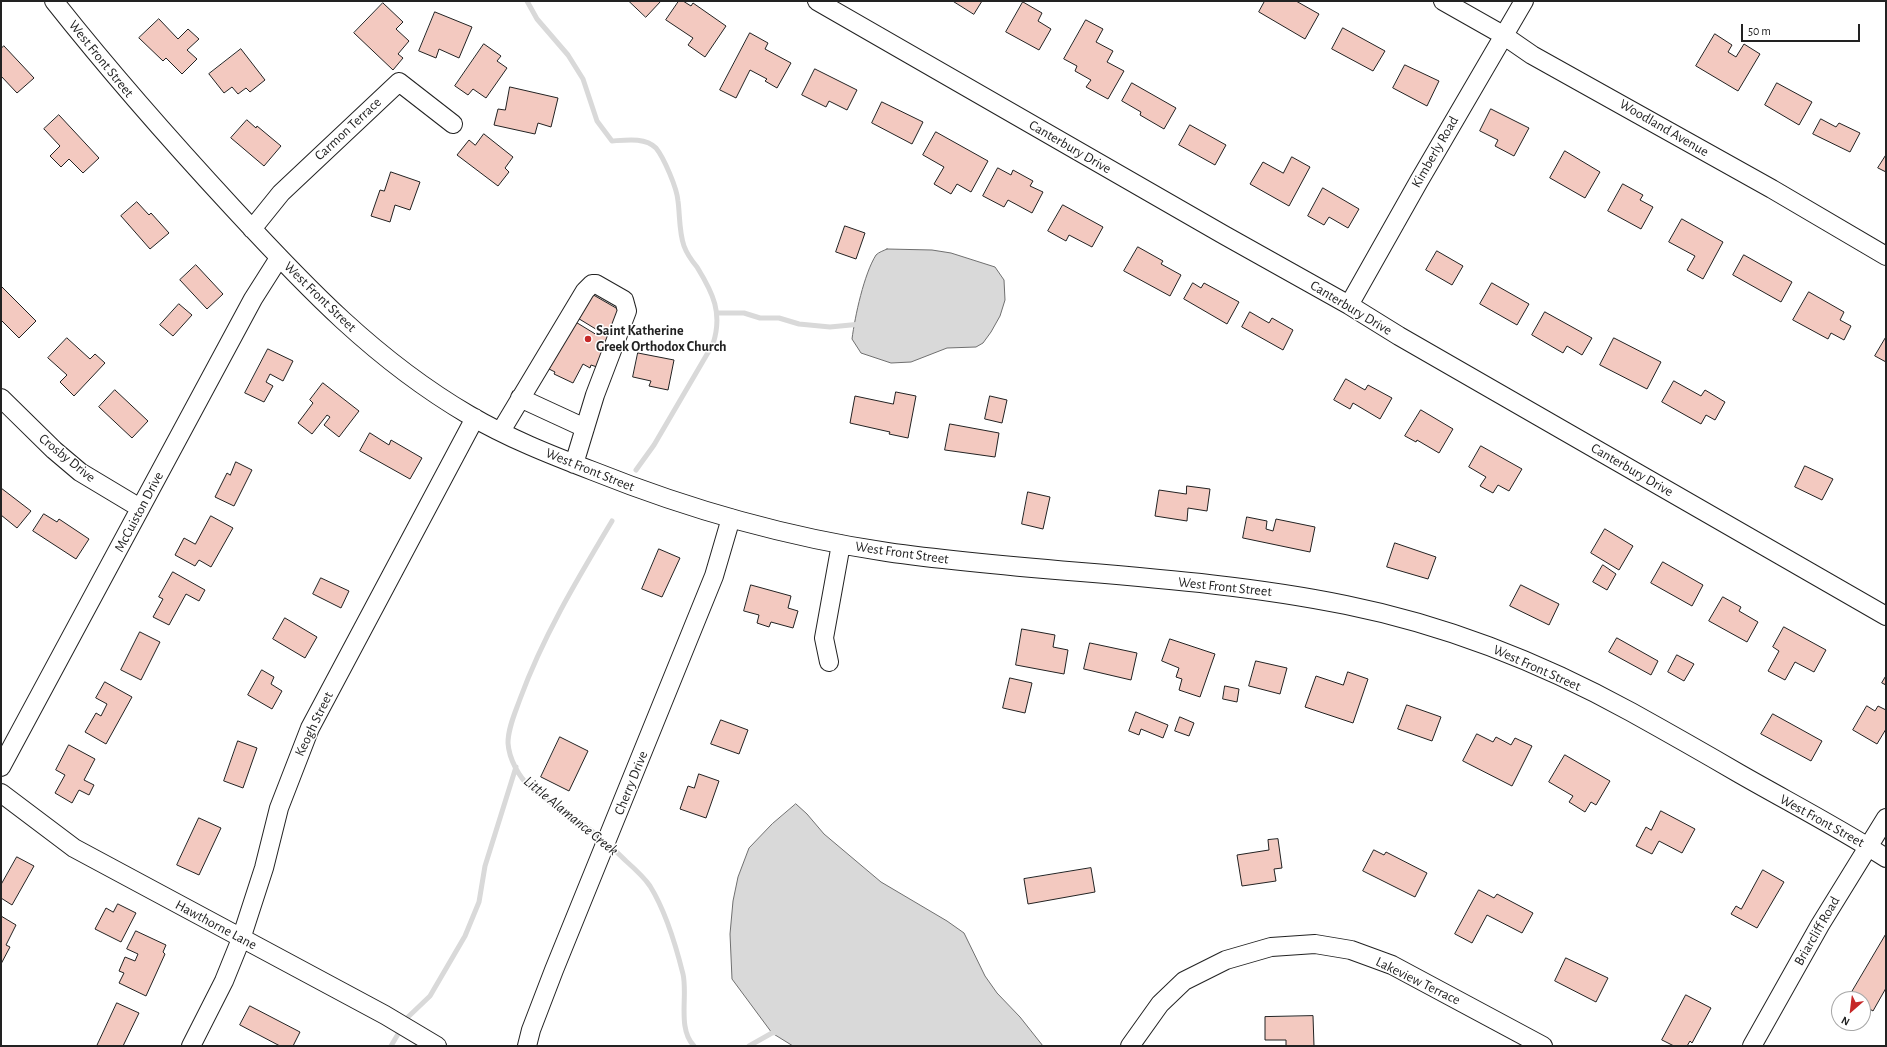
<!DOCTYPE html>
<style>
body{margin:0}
#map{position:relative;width:1887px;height:1047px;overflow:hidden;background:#fff;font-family:"Alegreya Sans",sans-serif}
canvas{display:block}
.frame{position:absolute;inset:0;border:2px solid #222;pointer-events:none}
.north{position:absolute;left:1831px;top:991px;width:40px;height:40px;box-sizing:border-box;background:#fff;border:1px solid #a7a7a7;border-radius:50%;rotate:208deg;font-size:11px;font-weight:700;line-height:16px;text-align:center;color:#222}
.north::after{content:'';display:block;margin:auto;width:14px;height:18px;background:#c62828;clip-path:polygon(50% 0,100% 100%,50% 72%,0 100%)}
.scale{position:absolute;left:1741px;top:24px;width:119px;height:18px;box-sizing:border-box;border:2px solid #222;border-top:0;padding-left:5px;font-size:12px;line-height:14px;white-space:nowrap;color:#222;-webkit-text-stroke:3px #fff;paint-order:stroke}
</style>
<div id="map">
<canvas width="1887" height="1047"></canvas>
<div class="frame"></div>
<div class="north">N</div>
<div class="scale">50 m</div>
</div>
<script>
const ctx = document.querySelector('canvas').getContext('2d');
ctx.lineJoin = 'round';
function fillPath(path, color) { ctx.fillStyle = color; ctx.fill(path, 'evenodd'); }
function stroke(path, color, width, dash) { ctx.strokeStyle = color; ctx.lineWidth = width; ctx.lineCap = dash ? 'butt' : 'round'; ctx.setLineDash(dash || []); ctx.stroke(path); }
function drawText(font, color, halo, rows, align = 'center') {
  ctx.font = font + ' "Alegreya Sans",sans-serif'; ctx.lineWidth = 3; ctx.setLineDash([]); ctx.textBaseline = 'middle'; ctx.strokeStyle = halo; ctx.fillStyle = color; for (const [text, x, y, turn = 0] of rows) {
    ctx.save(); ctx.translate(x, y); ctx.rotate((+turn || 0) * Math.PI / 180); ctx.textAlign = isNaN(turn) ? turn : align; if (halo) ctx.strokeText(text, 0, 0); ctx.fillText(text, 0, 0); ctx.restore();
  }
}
const water = new Path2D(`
 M887 249 932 250 951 253 995 267 1004 280 1005 300 1000 316 991 332 983 343 976 347 947 348 911 362 891 363 861 353 852 339C855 316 864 274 876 255 879 252 883 251 887 249Z
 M796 804 807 814 824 834 881 882 947 921 964 933 985 976 997 993 1020 1017 1043 1046H793L772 1033 732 979 730 934 733 901 738 877 749 848 772 824Z`);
fillPath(water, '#d9d9d9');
stroke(water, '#6f6f6f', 1);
stroke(new Path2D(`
 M527 1 537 19 568 55 583 79 597 121 612 141C626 140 645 137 656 148 664 158 677 188 678 201 680 216 679 232 684 246 687 254 692 261 697 267 713 293 723 313 713 344L654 445 636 470
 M718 313H744L760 318H779L799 324 830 327 861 324
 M612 521C578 578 543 636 520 699 515 713 508 728 508 743 509 759 519 777 530 787 547 801 566 812 584 825 599 836 613 848 626 861 635 869 644 877 650 886 665 910 676 946 683 974 688 996 677 1028 694 1046
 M391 1046 408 1017 430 996 465 936 479 902 485 866 516 767
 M749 1046 772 1033 778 1032`), '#d9d9d9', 5);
const building = new Path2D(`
 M629 1H661L646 17Z
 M679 1H683L691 6 693 3 726 26 705 57 688 45 693 38 666 20Z
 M953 1H982L974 14Z
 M1265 1H1296L1319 14 1305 39 1259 12Z
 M1023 2 1042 13 1038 21 1051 29 1039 50 1006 32Z
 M383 3 403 22 396 29 409 41 398 54 403 58 393 70 354 33Z
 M435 12 472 27 459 58 439 49 436 58 419 51Z
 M159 19 178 39 188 29 199 39 187 50 197 59 182 74 166 58 163 61 139 38Z
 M1086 20 1103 29 1096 42 1113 51 1107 62 1124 71 1108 99 1086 87 1091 80 1075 71 1077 66 1064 59Z
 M1343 28 1385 51 1373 71 1332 49Z
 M750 33 768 43 765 49 791 63 777 88 765 81 767 79 750 70 736 98 720 90Z
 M1715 34 1732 45 1728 52 1736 57 1744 44 1760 54 1738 91 1696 66Z
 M484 44 501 56 497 61 507 68 486 98 473 89 468 95 455 86Z
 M4 46 34 78 17 93 1 76V49Z
 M241 49 265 80 250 92 246 88 238 94 232 87 224 93 209 74Z
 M1405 65 1439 81 1427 106 1393 88Z
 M815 69 857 90 847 110 829 101 826 107 802 95Z
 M1132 83 1176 108 1164 129 1140 115 1141 112 1122 101Z
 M1777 83 1812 102 1799 125 1765 105Z
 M510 87 558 98 551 127 538 123 535 134 494 125 498 109 505 110Z
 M882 102 923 122 912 144 872 123Z
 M1491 109 1529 128 1514 156 1495 146 1498 140 1480 131Z
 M59 115 99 158 83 173 69 159 61 167 50 156 60 146 44 129Z
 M1821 119 1836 127 1839 123 1860 133 1850 152 1813 134Z
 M247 120 256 128 257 126 281 146 264 166 231 138Z
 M1190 125 1226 145 1215 165 1179 145Z
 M936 132 988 161 971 192 957 184 951 194 934 184 944 167 923 155Z
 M484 134 513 157 505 168 509 172 498 186 457 155 469 140 475 145Z
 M1565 151 1600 172 1585 198 1550 178Z
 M1886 155V172L1878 168Z
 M1292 157 1310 167 1289 206 1250 184 1263 162 1283 173Z
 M998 168 1011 175 1013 170 1033 181 1030 186 1043 192 1032 213 1008 200 1004 207 983 196Z
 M391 172 420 182 410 210 395 205 390 222 371 216 380 190 384 191Z
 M1623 184 1643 195 1640 200 1653 207 1641 229 1608 211Z
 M1323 188 1359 209 1348 228 1329 217 1324 225 1308 216Z
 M137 202 149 215 151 213 169 233 150 249 121 216Z
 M1063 205 1103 227 1092 247 1069 235 1066 241 1048 231Z
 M1682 219 1723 242 1703 279 1687 270 1695 256 1669 242Z
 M845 226 865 233 856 259 836 252Z
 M1138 247 1163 261 1161 264 1181 275 1170 296 1124 271Z
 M1437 251 1463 266 1452 285 1426 270Z
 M1744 255 1792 282 1781 302 1733 275Z
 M196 265 223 294 207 309 180 280Z
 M1193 283 1201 288 1204 283 1239 302 1227 324 1184 299Z
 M1492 283 1529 304 1517 325 1480 304Z
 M1 286 36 321 19 338 1 320Z
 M1809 292 1844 312 1840 320 1851 326 1844 340 1831 333 1828 339 1793 320Z
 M590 293 623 312 597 367 591 365 590 368 583 364 573 383 554 374 555 372 547 368 574 321 597 335 599 331 576 317Z
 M179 304 192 315 173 336 160 325Z
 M1250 312 1269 323 1272 318 1293 330 1283 350 1242 327Z
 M1545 312 1592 338 1582 355 1567 346 1563 353 1532 335Z
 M1886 337V362L1875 356Z
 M67 338 90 359 95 354 105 363 74 396 60 382 67 375 48 358Z
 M1614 338 1661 362 1647 389 1600 365Z
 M268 349 293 361 283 381 270 374 266 382 273 386 264 402 245 393Z
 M638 353 674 360 668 390 649 386 651 381 633 377Z
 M1346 379 1365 390 1368 385 1392 398 1380 419 1353 403 1350 409 1334 400Z
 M1674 381 1701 396 1705 390 1725 402 1715 420 1706 415 1701 424 1662 402Z
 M323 383 359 411 339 437 324 425 330 417 327 415 312 434 298 423 313 403 310 400Z
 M115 390 148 421 132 438 99 407Z
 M896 392 916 396 908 438 889 434 890 432 850 423 855 396 893 404Z
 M990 396 1007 400 1002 423 985 419Z
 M1421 410 1453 429 1439 453 1417 440 1416 442 1405 436Z
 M950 424 999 433 995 457 945 450Z
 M370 433 389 445 391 440 422 458 410 479 360 451Z
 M1481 446 1522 469 1509 491 1498 485 1493 493 1480 486 1486 477 1469 467Z
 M236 462 252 470 234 506 215 497 227 473 230 475Z
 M1805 466 1833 479 1822 500 1795 487Z
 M1187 486 1210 489 1207 511 1188 508 1187 521 1155 516 1159 490 1186 494Z
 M1 488 31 511 17 528 1 515Z
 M1028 492 1050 497 1043 529 1022 524Z
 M44 514 57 522 59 519 89 539 76 559 33 531Z
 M211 516 233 528 211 567 199 560 195 566 175 555 184 538 195 544Z
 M1247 517 1267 521 1266 529 1273 531 1276 519 1315 527 1310 552 1243 538Z
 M1605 529 1633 546 1619 570 1591 553Z
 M1395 543 1436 557 1428 579 1387 567Z
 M659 549 680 558 662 597 642 589Z
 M1663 562 1703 585 1692 606 1651 583Z
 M1603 565 1616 574 1607 590 1593 582Z
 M173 572 205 590 199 601 186 594 169 625 153 617 163 599 159 597Z
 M321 578 349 591 341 608 313 594Z
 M751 585 791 596 788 608 798 611 793 628 771 622 769 627 757 623 759 615 744 611Z
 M1521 585 1559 604 1549 625 1510 606Z
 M1723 597 1741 607 1739 611 1758 622 1747 642 1709 621Z
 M285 618 317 637 305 658 273 639Z
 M1784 627 1826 650 1814 672 1795 662 1785 680 1768 671 1779 651 1773 647Z
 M1022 629 1055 635 1053 647 1068 650 1064 674 1016 665Z
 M140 632 160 642 141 680 121 670Z
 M1617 638 1658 661 1651 675 1609 652Z
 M1170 639 1215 654 1200 697 1179 690 1182 679 1176 677 1179 668 1162 661Z
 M1090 643 1137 653 1131 680 1084 669Z
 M1677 655 1694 664 1684 681 1668 672Z
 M1256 661 1287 668 1280 694 1249 686Z
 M262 670 274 677 271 684 282 691 272 709 248 695Z
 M1348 672 1368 679 1353 723 1305 707 1316 676 1343 685Z
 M1886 676V685L1882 683Z
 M1010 678 1032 683 1025 713 1003 708Z
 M105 682 132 697 106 744 85 732 96 713 101 716 107 704 96 698Z
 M1225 686 1239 689 1237 702 1223 699Z
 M1407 705 1441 717 1432 741 1398 729Z
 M1867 706 1875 711 1878 706 1886 710V729L1877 744 1853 730Z
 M1136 712 1168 725 1163 738 1141 729 1139 735 1129 731Z
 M1773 714 1822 741 1811 761 1761 734Z
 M1180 717 1194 723 1189 736 1175 731Z
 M721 720 748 730 739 754 711 744Z
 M1477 734 1493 742 1496 737 1511 745 1515 738 1532 746 1512 786 1463 761Z
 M560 737 588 751 569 791 541 777Z
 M238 741 257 748 243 788 224 781Z
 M69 745 95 759 84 780 94 785 89 795 79 790 72 803 55 793 65 775 56 770Z
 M1565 755 1610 781 1596 805 1591 802 1585 812 1569 802 1573 796 1549 782Z
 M699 774 719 781 706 818 680 809 688 786 694 788Z
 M1661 811 1695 829 1682 853 1659 841 1652 854 1636 846 1646 827 1651 830Z
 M199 818 221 828 199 875 177 865Z
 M1278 839 1282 868 1274 869 1276 881 1242 886 1237 855 1269 850 1268 840Z
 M1374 850 1384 855 1386 852 1427 873 1415 897 1363 871Z
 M17 857 34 866 12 905 1 898V885Z
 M1091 868 1095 892 1028 904 1024 879Z
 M1763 870 1784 882 1757 928 1731 914 1736 906 1741 909Z
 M1479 890 1494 898 1497 894 1533 913 1522 933 1487 915 1472 943 1455 934Z
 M118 904 136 913 121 942 95 929 106 908 113 912Z
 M1 916 16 925 6 945 10 947 1 964Z
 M136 931 166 945 163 952 165 954 146 996 119 983 124 973 119 971 125 957 135 961 138 954 127 949Z
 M1886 934V988L1873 1011 1863 1005V999H1853L1849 997Z
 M1566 958 1608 978 1596 1002 1555 981Z
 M1686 995 1711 1008 1692 1043 1690 1041 1687 1046H1674L1662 1040Z
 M117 1003 139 1013 123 1046H97Z
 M250 1006 300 1032 293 1046H280L240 1025Z
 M1313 1016 1314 1046H1286V1040H1265V1017Z`);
fillPath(building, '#f3c9c0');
stroke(building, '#222', 1);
const minor = new Path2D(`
 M54 1C111 73 171 141 233 208 306 287 375 360 469 415 508 438 551 455 593 471 688 509 786 537 887 552 1039 574 1195 574 1346 605 1445 625 1542 663 1631 712 1667 732 1704 753 1740 774 1789 802 1839 828 1886 858
 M817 1 1224 235 1349 305 1399 336 1886 616
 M1443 1 1503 35 1532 55 1772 189 1886 256
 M252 229 281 193 399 82 453 124
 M1349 305 1419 181 1524 1
 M1 398 54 450 80 472 140 508
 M520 398 585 428
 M501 431 585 291 592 284H596L624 300 627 311 595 395 574 464
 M829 662 824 638 841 544
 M1 767 253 299 279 258
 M1 793 74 848 385 1015 437 1046
 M191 1046 224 981 241 939 264 868 279 808 310 728 475 418
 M527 1046 531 1030 554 970 714 576 731 518
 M1130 1046 1160 1004 1184 981 1226 960 1271 947 1315 944 1351 950 1392 965 1543 1046
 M1752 1046 1820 925 1886 818`);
stroke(minor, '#222', 20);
stroke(minor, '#fff', 18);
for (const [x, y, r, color] of [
 [588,339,4,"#c62828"]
]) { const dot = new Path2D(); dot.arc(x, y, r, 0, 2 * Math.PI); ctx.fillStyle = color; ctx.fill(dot); stroke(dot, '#fff', 1.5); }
drawText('14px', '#222', '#fff', [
 ["West Front Street",101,59,51],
 ["Woodland Avenue",1664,128,30],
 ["Carmon Terrace",348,129,-43],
 ["Canterbury Drive",1070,147,30],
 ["Kimberly Road",1435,152,-60],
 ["West Front Street",320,297,44],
 ["Canterbury Drive",1351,308,31],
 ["Crosby Drive",67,458,39],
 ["West Front Street",590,470,22],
 ["Canterbury Drive",1632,470,30],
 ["McCuiston Drive",139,512,-62],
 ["West Front Street",902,553,8],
 ["West Front Street",1225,587,6],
 ["West Front Street",1537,668,24],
 ["Keogh Street",314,724,-64],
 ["Cherry Drive",631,783,-68],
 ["West Front Street",1822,821,29],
 ["Hawthorne Lane",216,925,28],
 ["Briarcliff Road",1817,931,-60],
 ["Lakeview Terrace",1418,981,26]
]);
drawText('bold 14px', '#222', '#fff', [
 ["Saint Katherine",596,331],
 ["Greek Orthodox Church",596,347]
], 'left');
drawText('italic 15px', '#222', '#fff', [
 ["Little Alamance Creek",571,816,39]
]);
</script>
